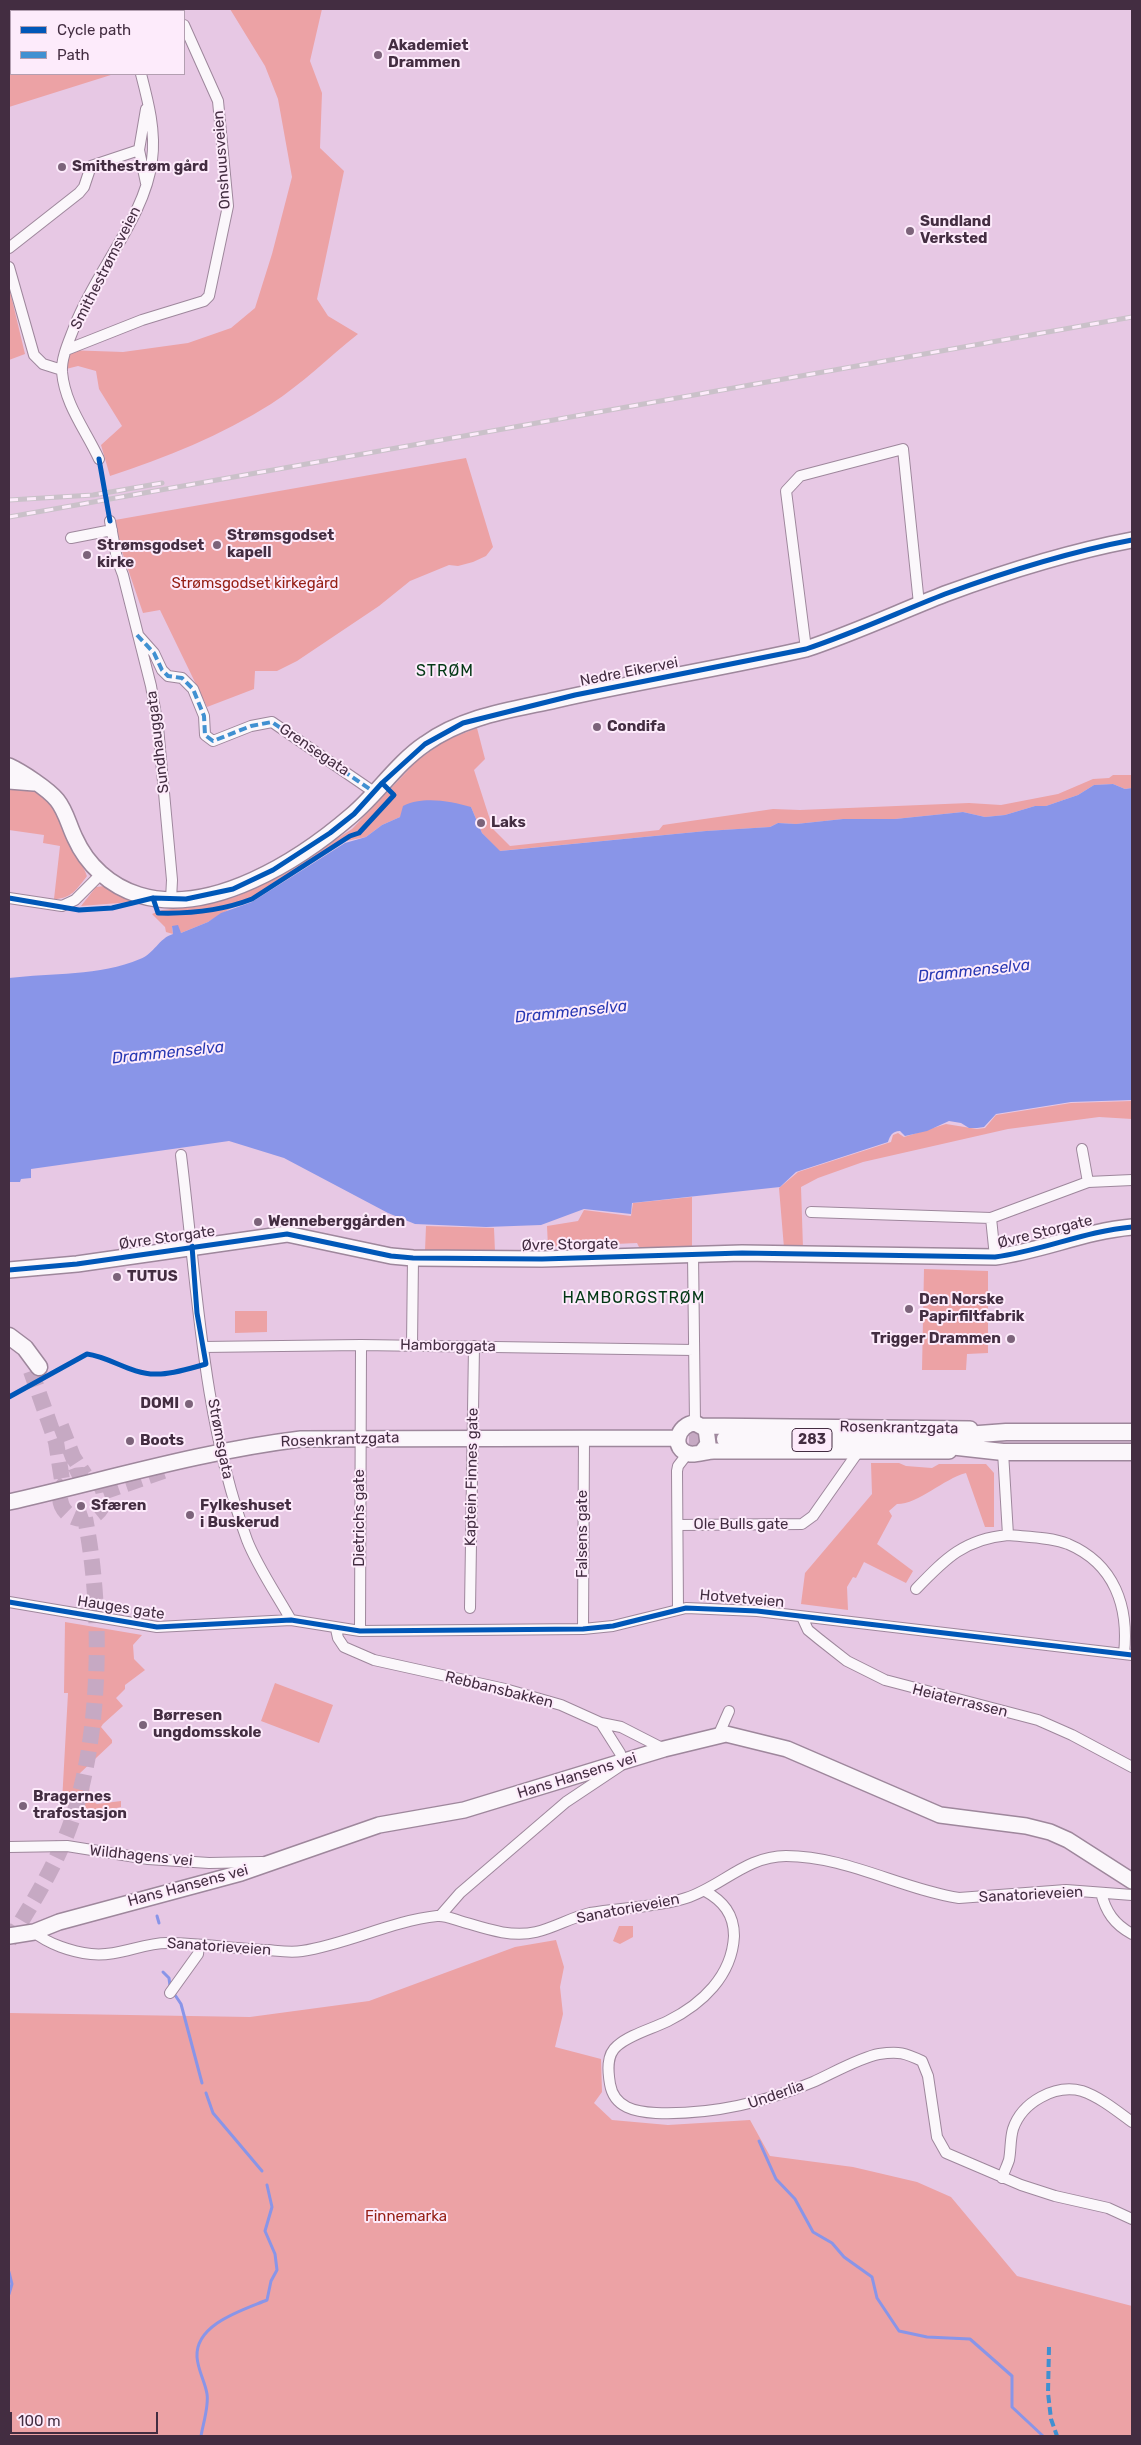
<!DOCTYPE html>
<meta charset="utf-8">
<style>
body{margin:0}
#map{position:relative;width:1141px;height:2445px;overflow:hidden;background:#e7c8e4;font-family:Rubik,sans-serif}
canvas{display:block}
.frame{position:absolute;inset:0;border:10px solid #432d41;pointer-events:none}
.legend{position:absolute;left:10px;top:10px;width:175px;height:65px;box-sizing:border-box;background:#fdebfb;border:1px solid #b39fb1;margin:0;padding:6px 9px;list-style:none;font-size:15px;color:#432d41}
.legend li{display:flex;align-items:center;gap:10px;height:25px}
.legend b{width:25px;border:1px solid #b39fb1}
.scale{position:absolute;left:10px;top:2412px;width:148px;height:22px;box-sizing:border-box;border:2px solid #432d41;border-top:0;padding-left:6px;font-size:15px;line-height:18px;white-space:nowrap;color:#432d41;-webkit-text-stroke:4px #fdebfb;paint-order:stroke}
</style>
<div id="map">
<canvas width="1141" height="2445"></canvas>
<div class="frame"></div>
<ul class="legend">
<li><b style="height:6px;background:#0057b8"></b>Cycle path</li>
<li><b style="height:6px;background:#4090d1"></b>Path</li>
</ul>
<div class="scale">100 m</div>
</div>
<script>
const ctx = document.querySelector('canvas').getContext('2d');
ctx.lineJoin = 'round';
function fillPath(path, color) { ctx.fillStyle = color; ctx.fill(path, 'evenodd'); }
function stroke(path, color, width, dash) { ctx.strokeStyle = color; ctx.lineWidth = width; ctx.lineCap = dash ? 'butt' : 'round'; ctx.setLineDash(dash || []); ctx.stroke(path); }
function drawText(font, color, halo, rows, align = 'center') {
  ctx.font = font + ' Rubik,sans-serif'; ctx.lineWidth = 4; ctx.setLineDash([]); ctx.textBaseline = 'middle'; ctx.strokeStyle = halo; ctx.fillStyle = color; for (const [text, x, y, turn = 0] of rows) {
    ctx.save(); ctx.translate(x, y); ctx.rotate((+turn || 0) * Math.PI / 180); ctx.textAlign = isNaN(turn) ? turn : align; if (halo) ctx.strokeText(text, 0, 0); ctx.fillText(text, 0, 0); ctx.restore();
  }
}
fillPath(new Path2D(`
 M15 9H117L118 11H12Z
 M230 9H322L310 61 322 93 320 148 344 171 317 299 328 316 358 334C329 357 302 384 271 404 222 435 165 458 110 476L101 445 122 426 99 389 96 371 78 366 62 370 66 350 123 352 188 343 231 328 255 308 272 254 292 177 278 99 265 66Z
 M11 12V74H114L9 107V14Z
 M9 287 25 354 9 360Z
 M466 458 493 547 486 556 473 562 458 566 449 565 410 581 379 606 297 661 277 671H255L254 689 207 707 160 610 143 613 119 543 115 520Z
 M477 728 485 759 474 770 493 829 510 846 659 830 663 825 773 809 800 810 969 803 1001 805 1058 794 1093 779 1109 778 1113 775H1132V788L1125 789 1113 784 1094 785 1078 795 1046 806H1035L1005 815 985 817 963 812 895 819H843L796 824 778 823 770 827 706 831 499 851 482 833 471 807 400 817 382 825 366 837 341 842 252 899 233 907 208 922 181 933 172 927 173 934 166 932 165 927 152 914 162 910 200 906 235 897 265 884 352 829 417 761 444 741Z
 M19 788C29 790 41 791 48 799 52 803 86 870 87 876 77 889 71 899 54 899L60 846 43 843 44 835 9 830V790Z
 M104 886 132 902 81 906 96 887Z
 M1132 1101V1119L1099 1117 1008 1129 863 1162 818 1178 801 1187 803 1248H784L779 1188 798 1172 891 1142 893 1135 898 1133 904 1137 946 1124 977 1129 985 1128 996 1115 1071 1103Z
 M692 1197V1248L640 1249 637 1243 548 1247 547 1226 578 1221 584 1210 631 1216 633 1203Z
 M426 1226 494 1228 495 1252 425 1251Z
 M924 1269 988 1271V1353L967 1354 966 1370H922Z
 M235 1311H267V1332L235 1333Z
 M871 1463H899L906 1466 932 1468 939 1464H986L994 1473V1527H985L966 1473C943 1479 919 1504 897 1504L889 1511 892 1516 877 1544 913 1571 906 1583 864 1562 856 1578 853 1577 847 1587 848 1610 801 1604 805 1573 872 1494Z
 M65 1622 142 1635 133 1645 134 1659 145 1670 125 1685V1689L116 1698 123 1706 103 1724 101 1727 112 1740V1743L79 1774 89 1786 90 1800 97 1804 121 1801V1807L103 1811 95 1818 86 1813 82 1816 62 1802 68 1693H64Z
 M275 1683 333 1705 319 1743 261 1721Z
 M619 1926H633V1937L620 1944 613 1941Z
 M556 1940 564 1967 560 1987 563 2014 555 2047 601 2059 602 2092 594 2103 612 2120 668 2125 750 2120 770 2156 853 2167 917 2182 951 2197 1017 2276 1132 2306V2436H9V2013L250 2017 369 2001 515 1947Z`), '#eca2a5');
fillPath(new Path2D(`
 M1113 784 1125 789 1132 788V1100L1071 1102 996 1114 984 1127 977 1128H969L961 1123 949 1121 927 1131 905 1136 900 1131C892 1131 890 1136 888 1142L796 1172 780 1187 632 1203 631 1214 584 1209 541 1225 486 1227 415 1224 388 1213 284 1158 229 1141 31 1169V1178L21 1179 20 1182H9V978C51 973 100 976 140 959 154 954 159 938 173 934L172 926 178 925 181 933 208 922 221 913 252 902 345 843 366 837 382 825 400 817 403 806C423 796 450 801 471 807L482 833 500 851 706 831 770 827 778 823 796 824 843 819H895L963 812 985 817 1005 815 1035 806H1046L1078 795 1094 785Z`), '#8995e8');
stroke(new Path2D(`
 M157 1916 159 1923
 M163 1972 169 1978 170 1986
 M175 1995 181 2004 202 2083
 M206 2093 213 2113 262 2171
 M759 2141 776 2179 795 2199 813 2232 832 2243 844 2257 872 2277 877 2298 899 2331 927 2337 970 2339 1012 2376V2407L1043 2436
 M9 2272 12 2284 9 2294
 M201 2436C203 2424 209 2406 207 2394 205 2381 198 2371 197 2357 195 2324 243 2310 267 2300L271 2281 277 2270 275 2254 265 2231 272 2207 267 2185`), '#8995e8', 3);
stroke(new Path2D(`
 M31 1371 56 1442 63 1486
 M61 1426 73 1457 85 1475
 M665 1439H720
 M60 1497a22 22 0 1 1 44 0a22 22 0 1 1-44 0Z
 M103 1492 169 1469
 M9 1941C29 1909 49 1877 64 1841 102 1752 104 1613 85 1518`), '#c6a9c3', 16, [16, 8]);
const street = new Path2D(`
 M9 9H10
 M122 9 123 11
 M165 9 169 11
 M139 150 146 183
 M9 248 79 193 84 187 91 166 139 150 146 109
 M9 267 34 355 43 364 62 370
 M66 350 142 320 204 301 209 296 228 206 218 101 184 25
 M99 459C85 429 65 405 62 372 61 357 70 339 75 325 95 272 146 216 152 160 156 131 148 101 141 74
 M110 521 117 559 123 575 151 686 158 727 172 880 171 900
 M71 538 112 530
 M138 635 154 653 162 670 168 676 182 678 193 689 204 716 205 735 213 741 251 726 272 722 374 792
 M806 649 786 491 800 476 903 449 919 604
 M9 898 62 906 75 900 101 874
 M1082 1149 1088 1182
 M181 1155C197 1284 202 1417 247 1540 257 1566 277 1595 291 1620
 M811 1212 991 1218 995 1257
 M991 1218 1088 1182 1132 1180
 M693 1254 695 1423
 M412 1345 413 1258
 M203 1347 361 1345 694 1350
 M1003 1452 1008 1535C1027 1537 1050 1537 1068 1544 1115 1564 1129 1607 1124 1654
 M678 1525 802 1524 813 1516 858 1452
 M916 1589C945 1559 964 1539 1008 1535
 M9 1602 157 1627 291 1620 360 1631 583 1629 613 1626 686 1608 757 1611 1132 1655
 M470 1608 474 1346
 M678 1610 677 1471 678 1466 688 1453
 M802 1617 808 1630 819 1639 847 1661 885 1680 1038 1720 1072 1735 1132 1767
 M336 1629 338 1638 344 1647 374 1660 505 1689 561 1705 601 1723 621 1727 664 1749
 M583 1629 584 1439
 M360 1631 361 1345
 M718 1736 729 1711
 M9 1847 67 1846 148 1859 209 1863 262 1862
 M705 1891C723 1901 734 1914 734 1936 732 1976 702 2004 668 2021 652 2029 631 2034 617 2046 606 2055 608 2072 610 2084 614 2108 636 2112 656 2113 712 2115 763 2103 813 2082 831 2074 861 2057 879 2054 899 2051 905 2053 922 2061L928 2076 937 2137 946 2153 1021 2185 1055 2196 1108 2208 1132 2219
 M1101 1893C1106 1912 1114 1924 1132 1934
 M440 1916 460 1893 566 1802 620 1766 622 1761 620 1753 601 1723
 M34 1932C48 1944 72 1952 91 1954 118 1957 142 1943 167 1943 201 1943 235 1949 268 1950 279 1951 291 1953 302 1951 348 1944 391 1921 437 1916 445 1915 453 1919 460 1921 484 1928 510 1938 536 1932 554 1928 572 1917 590 1913 620 1908 658 1907 686 1898 721 1887 746 1856 786 1856 846 1856 901 1889 959 1898L1066 1890 1132 1895
 M170 1993 198 1954 199 1945
 M1002 2178C1004 2172 1007 2166 1009 2160 1011 2150 1010 2139 1013 2129 1022 2102 1055 2084 1082 2091 1100 2097 1117 2111 1132 2122`);
const secondary = new Path2D(`
 M9 766C22 772 48 789 57 800 66 811 69 826 75 838 87 865 110 886 139 895 211 917 300 860 352 815 378 793 397 763 425 744 464 716 511 710 556 700 639 681 723 668 806 649 854 633 899 612 945 594 1005 572 1069 552 1132 540
 M9 781 34 783
 M9 1270 77 1264 287 1234 391 1256 413 1258 542 1259 742 1253 995 1257C1042 1251 1085 1231 1132 1227
 M702 1426 970 1429
 M702 1452 708 1444 706 1429 695 1423C677 1424 670 1450 690 1454 697 1455 707 1451 714 1451H949
 M9 1502C106 1480 202 1451 301 1439L678 1438
 M9 1936 34 1932 59 1922 241 1873 379 1825 464 1810 664 1749 726 1734 787 1749 940 1815 1026 1826 1050 1832 1068 1840 1132 1881`);
const primary = new Path2D(`
 M9 1336 25 1348 39 1367
 M725 1439 899 1440 1006 1432H1132
 M931 1444 1003 1452H1132`);
stroke(street, '#9e879c', 12);
stroke(secondary, '#9e879c', 18);
stroke(primary, '#9e879c', 19);
stroke(street, '#fbf7fb', 10);
stroke(secondary, '#fbf7fb', 15);
stroke(primary, '#fbf7fb', 16);
const rail = new Path2D(`
 M9 500 93 495 162 483
 M9 517 1132 317`);
stroke(rail, '#cac1c9', 5);
stroke(rail, '#fdebfb', 3, [9]);
stroke(new Path2D(`
 M137 635 154 653 162 670 168 676 182 678 193 689 204 716 205 735 213 741 251 726 272 722 374 792
 M1049 2347 1048 2393 1051 2419 1057 2436`), '#4090d1', 4, [8, 4]);
stroke(new Path2D(`
 M99 459 110 521
 M9 898 79 910 112 908 153 898 186 899 233 889 273 870 330 833 354 814 382 783 425 744 463 723 575 695 806 649C854 633 899 612 945 594 1005 572 1069 552 1132 540
 M153 898 158 913C191 914 221 911 252 899L350 836 359 833 394 795 382 783
 M9 1270 77 1264 287 1234 391 1256 413 1258 542 1259 742 1253 995 1257C1042 1251 1085 1231 1132 1227
 M9 1397 87 1354C110 1357 131 1374 155 1374 171 1375 191 1368 206 1364L197 1313 192 1246
 M9 1602 157 1627 291 1620 360 1631 583 1629 613 1626 686 1608 757 1611 1132 1655`), '#0057b8', 5);
for (const [x, y, r, color] of [
 [378,55,5,"#7c637a"],
 [62,167,5,"#7c637a"],
 [910,231,5,"#7c637a"],
 [217,545,5,"#7c637a"],
 [87,555,5,"#7c637a"],
 [597,727,5,"#7c637a"],
 [481,823,5,"#7c637a"],
 [258,1222,5,"#7c637a"],
 [117,1277,5,"#7c637a"],
 [909,1309,5,"#7c637a"],
 [1011,1339,5,"#7c637a"],
 [189,1404,5,"#7c637a"],
 [130,1441,5,"#7c637a"],
 [81,1506,5,"#7c637a"],
 [190,1515,5,"#7c637a"],
 [143,1725,5,"#7c637a"],
 [23,1806,5,"#7c637a"]
]) { const dot = new Path2D(); dot.arc(x, y, r, 0, 2 * Math.PI); ctx.fillStyle = color; ctx.fill(dot); stroke(dot, '#fdebfb', 2); }
for (const [x, y, w] of [
 [812,1440,40]
]) { const box = new Path2D(); box.roundRect(x - w / 2, y - 11.5, w, 23, 4); ctx.fillStyle = '#fdebfb'; ctx.fill(box); stroke(box, '#432d41', 1); }
drawText('bold 14px', '#432d41', null, [
 ["283",812,1440]
]);
drawText('bold 15px', '#432d41', '#fdebfb', [
 ["Akademiet",388,46],
 ["Drammen",388,63],
 ["Smithestrøm gård",72,167],
 ["Sundland",920,222],
 ["Verksted",920,239],
 ["Strømsgodset",227,536],
 ["kapell",227,553],
 ["Strømsgodset",97,546],
 ["kirke",97,563],
 ["Condifa",607,727],
 ["Laks",491,823],
 ["Wenneberggården",268,1222],
 ["TUTUS",127,1277],
 ["Den Norske",919,1300],
 ["Papirfiltfabrik",919,1317],
 ["Trigger Drammen",1001,1339,"right"],
 ["DOMI",179,1404,"right"],
 ["Boots",140,1441],
 ["Sfæren",91,1506],
 ["Fylkeshuset",200,1506],
 ["i Buskerud",200,1523],
 ["Børresen",153,1716],
 ["ungdomsskole",153,1733],
 ["Bragernes",33,1797],
 ["trafostasjon",33,1814]
], 'left');
drawText('15px', '#432d41', '#fdebfb', [
 ["Onshuusveien",222,160,-94],
 ["Smithestrømsveien",106,268,-63],
 ["Nedre Eikervei",629,672,-11],
 ["Sundhauggata",158,742,-97],
 ["Grensegata",314,750,34],
 ["Øvre Storgate",1045,1232,-14],
 ["Øvre Storgate",167,1238,-8],
 ["Øvre Storgate",570,1245,-1],
 ["Hamborggata",448,1346,1],
 ["Rosenkrantzgata",899,1428,1],
 ["Strømsgata",220,1439,79],
 ["Rosenkrantzgata",340,1440,-2],
 ["Kaptein Finnes gate",472,1477,-89],
 ["Dietrichs gate",360,1518,-90],
 ["Ole Bulls gate",741,1525],
 ["Falsens gate",583,1534,-90],
 ["Hotvetveien",742,1599,5],
 ["Hauges gate",121,1608,9],
 ["Rebbansbakken",499,1690,14],
 ["Heiaterrassen",960,1701,14],
 ["Hans Hansens vei",577,1776,-17],
 ["Wildhagens vei",141,1856,6],
 ["Hans Hansens vei",188,1886,-15],
 ["Sanatorieveien",1031,1895,-3],
 ["Sanatorieveien",628,1909,-11],
 ["Sanatorieveien",219,1947,4],
 ["Underlia",776,2095,-19]
]);
drawText('15px', '#962016', '#fdebfb', [
 ["Strømsgodset kirkegård",255,584],
 ["Finnemarka",406,2217]
]);
ctx.letterSpacing = '1px';
drawText('16px', '#033815', '#fdebfb', [
 ["STRØM",445,671],
 ["HAMBORGSTRØM",634,1298]
]);
ctx.letterSpacing = '0px';
drawText('italic 16px', '#2838b3', '#fdebfb', [
 ["Drammenselva",974,971,-6],
 ["Drammenselva",571,1012,-6],
 ["Drammenselva",168,1053,-6]
]);
</script>
